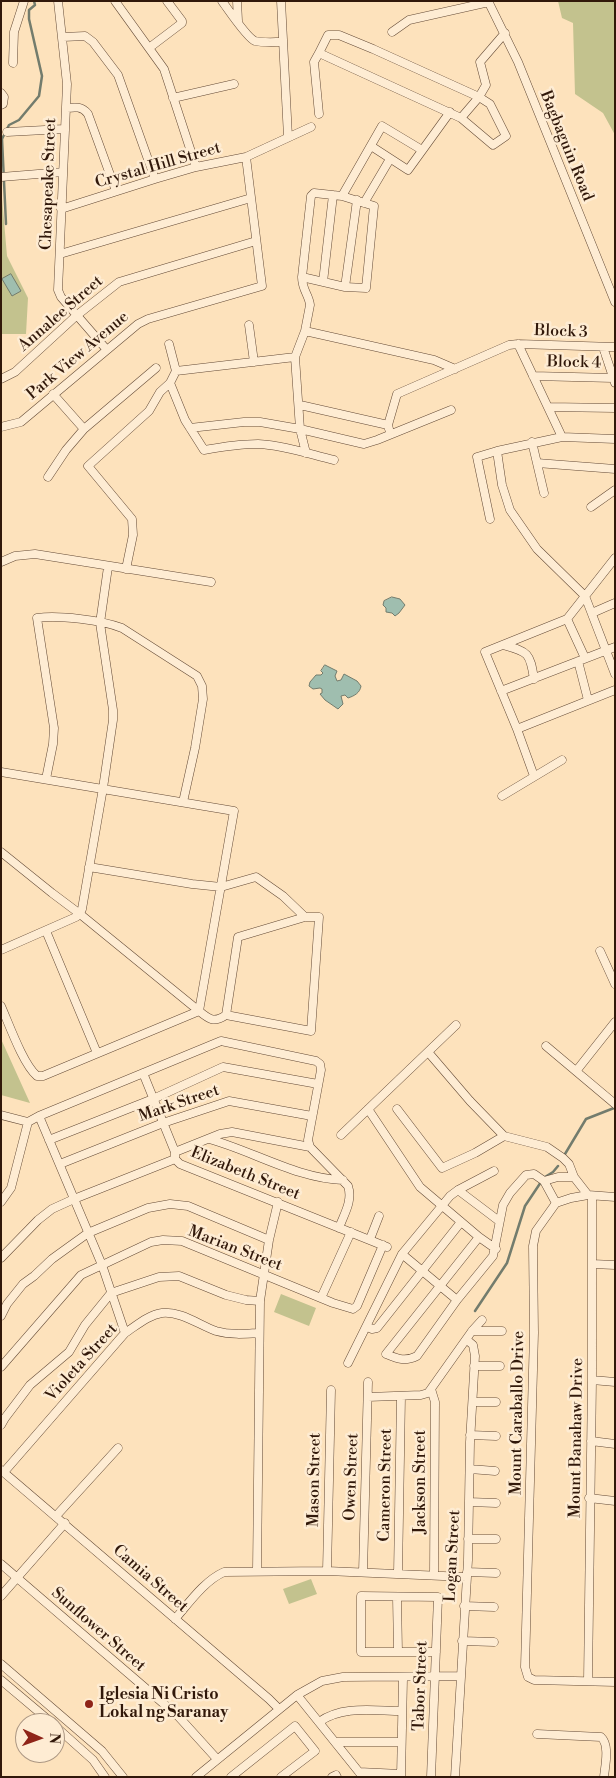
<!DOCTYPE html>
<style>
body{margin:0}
#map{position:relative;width:616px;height:1778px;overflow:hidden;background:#fde2bc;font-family:"Libre Bodoni",serif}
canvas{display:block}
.frame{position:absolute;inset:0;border:2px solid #31180a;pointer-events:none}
.north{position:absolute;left:15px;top:1713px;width:50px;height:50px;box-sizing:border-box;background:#feecd3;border:1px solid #ac9783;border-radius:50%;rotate:92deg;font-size:14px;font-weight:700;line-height:20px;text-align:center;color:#31180a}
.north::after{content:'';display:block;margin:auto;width:18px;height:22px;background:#8f2418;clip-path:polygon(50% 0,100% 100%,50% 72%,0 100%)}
</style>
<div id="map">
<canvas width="616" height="1778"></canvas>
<div class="frame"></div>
<div class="north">N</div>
</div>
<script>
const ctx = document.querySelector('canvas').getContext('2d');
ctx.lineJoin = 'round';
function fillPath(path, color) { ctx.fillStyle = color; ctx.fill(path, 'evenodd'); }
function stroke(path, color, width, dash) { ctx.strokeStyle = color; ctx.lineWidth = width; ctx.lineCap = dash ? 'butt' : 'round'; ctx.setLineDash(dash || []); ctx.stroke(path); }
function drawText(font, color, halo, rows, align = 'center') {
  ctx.font = font + ' "Libre Bodoni",serif'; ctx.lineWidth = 5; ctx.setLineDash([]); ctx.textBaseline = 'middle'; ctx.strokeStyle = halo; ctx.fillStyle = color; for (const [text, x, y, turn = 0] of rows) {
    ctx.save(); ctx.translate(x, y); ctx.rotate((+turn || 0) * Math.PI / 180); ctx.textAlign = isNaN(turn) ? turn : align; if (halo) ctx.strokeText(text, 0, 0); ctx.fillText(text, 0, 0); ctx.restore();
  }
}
fillPath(new Path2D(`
 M558 1H615V135L603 113 575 94 573 23 562 18Z
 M1 186 7 256 28 298 26 334H1Z
 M1 1039 30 1103 1 1095Z
 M281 1294 316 1308 309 1326 274 1312Z
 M311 1579 317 1594 289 1604 283 1589Z`), '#c3c28e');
const water = new Path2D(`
 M11 274 21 291 12 296 2 279Z
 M392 597 400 599 405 605 399 613 395 616 392 613 386 612V608L383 605 384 601Z
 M325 665 337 671 335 676 337 681 341 680 344 674 357 681 361 686C360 693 354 696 348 698L345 695 341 696 343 704 338 709 325 700 320 694 322 693V689L320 688 313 689 309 686 310 682 316 675H321L323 673 321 671Z`);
fillPath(water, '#9fbeaf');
stroke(water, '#737c6d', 1);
stroke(new Path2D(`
 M6 224 2 139 9 125 19 120 39 96 42 76 29 19V10L35 5 34 1
 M565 1154 586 1119 614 1108
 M545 1177 553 1172 558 1166
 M475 1311 507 1263 525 1206 541 1182`), '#737c6d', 2.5);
const minor = new Path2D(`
 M58 1 67 84 58 290 61 297 107 350
 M115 1 164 69 196 167
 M222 1C228 9 247 38 255 41 263 43 274 42 283 42
 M237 1 238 21
 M281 1 288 137
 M488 1 518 62 615 302
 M392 32 409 20 489 2
 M328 35H339L373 49 479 97 490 104 506 136 493 145 461 118 319 53Z
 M63 37 85 36 93 42 118 75 155 179
 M149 48 182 23V21L167 1
 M319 53 314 62 319 114
 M13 63 14 32 24 1
 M1 93 4 97 3 104 1 105
 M173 98 234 84
 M66 108C75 107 82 106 88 114L116 191
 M461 118 479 97 486 85 480 62 505 33
 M7 132 64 129
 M371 146 408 170 450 112
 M1 177 63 172
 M342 196 382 126 422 150
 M364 203 390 159
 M61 209 155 179 196 167 246 157 311 127
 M60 254 251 198
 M302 277 345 287 366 288 374 206 342 196 314 193 311 196 302 277C302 290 309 295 310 305L305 331 295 357 300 429 306 453
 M323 282 333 195
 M345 287 357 200
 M249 325 254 362
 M305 331 434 360 455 369
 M518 344 562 437
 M603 347 615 383
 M176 371 295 357
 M533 376 613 378
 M1 379 15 372 76 316 119 282 256 241
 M170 383 185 420 204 450C221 447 240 444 258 444 283 445 309 454 334 460
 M53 394 84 429
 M300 405 388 425 389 429
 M548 407 615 408
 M388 425 397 394 509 345 518 344 615 347
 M1 427 21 422 138 324 148 319 262 286 246 157
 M190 428 244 422H260L300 429 364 444 377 440 451 410
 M532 442 544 493
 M497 451 502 485 510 510 537 549 585 596 615 674
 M537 463 615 469
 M48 477 66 450 84 429 156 368
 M591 507 615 490
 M490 519 477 457 497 451 562 437 615 439
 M1 562 15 556 35 554 211 582
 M126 569 133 535 132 519 88 466 149 411 160 392 170 383 176 371 169 344
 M592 613 615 603
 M567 619 585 658
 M503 645C528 652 530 652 534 679
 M578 661 588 700
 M501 691 615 647
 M517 729 615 690
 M1 772 234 811 199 1011 43 1076H37C23 1064 9 1024 1 1006
 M534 776 517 729 485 652 567 619 615 558
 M46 779 53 744 54 728 37 618C58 615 102 620 122 628L197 676 202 686 203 699 195 748 183 802
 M502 796 562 760
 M1 852 52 893 80 914 199 1011C210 1020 214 1023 226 1015L311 1031 319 917H305L238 937 226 1015
 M89 867 192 884 221 887 256 877 283 896 305 917
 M46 931 97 1053
 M1 950 76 917 80 914 82 909 103 788 113 720V710L100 623 108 567
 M600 951 615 984
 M546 1046 615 1104
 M428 1052 470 1101 504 1136 547 1147 563 1158 569 1164 574 1177 588 1195
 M577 1070 615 1022
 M143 1073 175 1152V1157
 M368 1109 420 1187 479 1237 496 1249
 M397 1109 442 1168 475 1153 504 1136
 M1 1115 28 1122 39 1116 221 1041 316 1061 320 1064 321 1070 308 1140 310 1147
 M39 1116 102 1265 125 1333
 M341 1135 456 1025
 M209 1139C253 1151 298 1179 343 1180
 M49 1140 153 1099 223 1067 318 1084
 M175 1152 220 1134 232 1132 310 1147 348 1186C353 1201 344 1214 339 1228
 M175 1159 180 1164 387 1247
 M60 1164 163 1123 229 1101 312 1116
 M544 1181 558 1177H574
 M458 1190 499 1221
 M615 1197 588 1195 571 1198 556 1203 536 1231 533 1246 534 1333 525 1667 528 1677 534 1680 615 1682
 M1 1202 11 1188 28 1122
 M479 1237 386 1354C398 1359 405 1362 417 1356L457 1300 493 1256 503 1205 510 1193 526 1175 534 1174 544 1181 556 1203
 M370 1239 379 1216
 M402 1254 457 1300
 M1 1258 38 1220 52 1209 74 1199 175 1159
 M592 1264 615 1265
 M321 1298 351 1232
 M1 1316 7 1304 23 1284 34 1276 52 1259 88 1233 148 1208 170 1204 188 1206 269 1240
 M367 1327 372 1329 377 1328 461 1222
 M472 1331H502
 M348 1363 402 1254 450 1196 458 1190 494 1171
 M474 1366H500
 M1 1367 81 1275 151 1242 163 1240 182 1241 333 1303 353 1309 357 1306 383 1245
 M592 1380 615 1382
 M431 1389 435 1402 434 1575
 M368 1397 421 1395 428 1393 472 1331 482 1320
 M473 1402H496
 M1 1425 5 1418 30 1385 69 1352 85 1325 111 1293 159 1277 179 1276 226 1295 246 1300 260 1301
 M470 1435 496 1436
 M591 1441 615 1444
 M470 1469 495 1471
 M1 1470C91 1546 180 1623 269 1699L279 1709
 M4 1472 125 1333C136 1326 148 1315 162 1313 181 1311 199 1325 216 1331 230 1335 244 1334 259 1333
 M589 1498 615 1501
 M469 1502 496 1503
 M56 1516 118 1448
 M468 1539H496
 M1 1564 178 1716 217 1759
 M257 1571 260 1301 269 1240 278 1202
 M327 1571 331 1390
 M363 1572 368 1382
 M467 1572 496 1573
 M398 1574 401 1396
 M1 1596 65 1523
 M397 1597 398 1652
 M464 1606 494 1607
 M175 1619C189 1603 204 1581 224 1572L327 1571 466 1577
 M462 1641 494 1642
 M1 1664 102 1751 123 1777
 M1 1680 52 1723
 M588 1681 592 1380V1196
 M297 1695 363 1777
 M319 1722C343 1705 374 1711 402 1711
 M55 1726 93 1760 105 1777
 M537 1734 601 1737C610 1745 605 1766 604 1777
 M335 1742H401
 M359 1772 401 1774
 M196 1777 297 1695 322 1681 343 1677 460 1676
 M231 1777 295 1726 315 1751 281 1777
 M332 1777 336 1775 337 1777
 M401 1777 403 1678
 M431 1777 438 1597 361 1596V1652H436
 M455 1777 468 1560 470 1442 475 1356 473 1345 467 1340`);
stroke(minor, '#644a36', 9);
stroke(minor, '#feecd3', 8);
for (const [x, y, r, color] of [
 [89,1704,5,"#8f2418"]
]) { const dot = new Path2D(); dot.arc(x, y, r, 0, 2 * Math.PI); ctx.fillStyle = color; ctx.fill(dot); stroke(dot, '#feecd3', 2); }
drawText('16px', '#31180a', '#feecd3', [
 ["Bagbaguin Road",566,146,68],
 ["Crystal Hill Street",158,166,-16],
 ["Chesapeake Street",49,184,-88],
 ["Annalee Street",61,314,-41],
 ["Block 3",561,332,2],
 ["Park View Avenue",78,356,-40],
 ["Block 4",574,363,1],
 ["Mark Street",179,1104,-19],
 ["Elizabeth Street",245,1174,22],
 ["Marian Street",235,1249,21],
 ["Violeta Street",82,1363,-48],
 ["Mount Caraballo Drive",518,1413,-89],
 ["Mount Banahaw Drive",577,1438,-89],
 ["Owen Street",352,1477,-88],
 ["Mason Street",315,1480,-89],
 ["Jackson Street",421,1482,-90],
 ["Cameron Street",386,1485,-89],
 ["Logan Street",453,1556,-87],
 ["Camia Street",150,1579,41],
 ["Sunflower Street",98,1630,41],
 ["Tabor Street",421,1686,-88]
]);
drawText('bold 16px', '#31180a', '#feecd3', [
 ["Iglesia Ni Cristo",99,1695],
 ["Lokal ng Saranay",99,1713]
], 'left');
</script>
